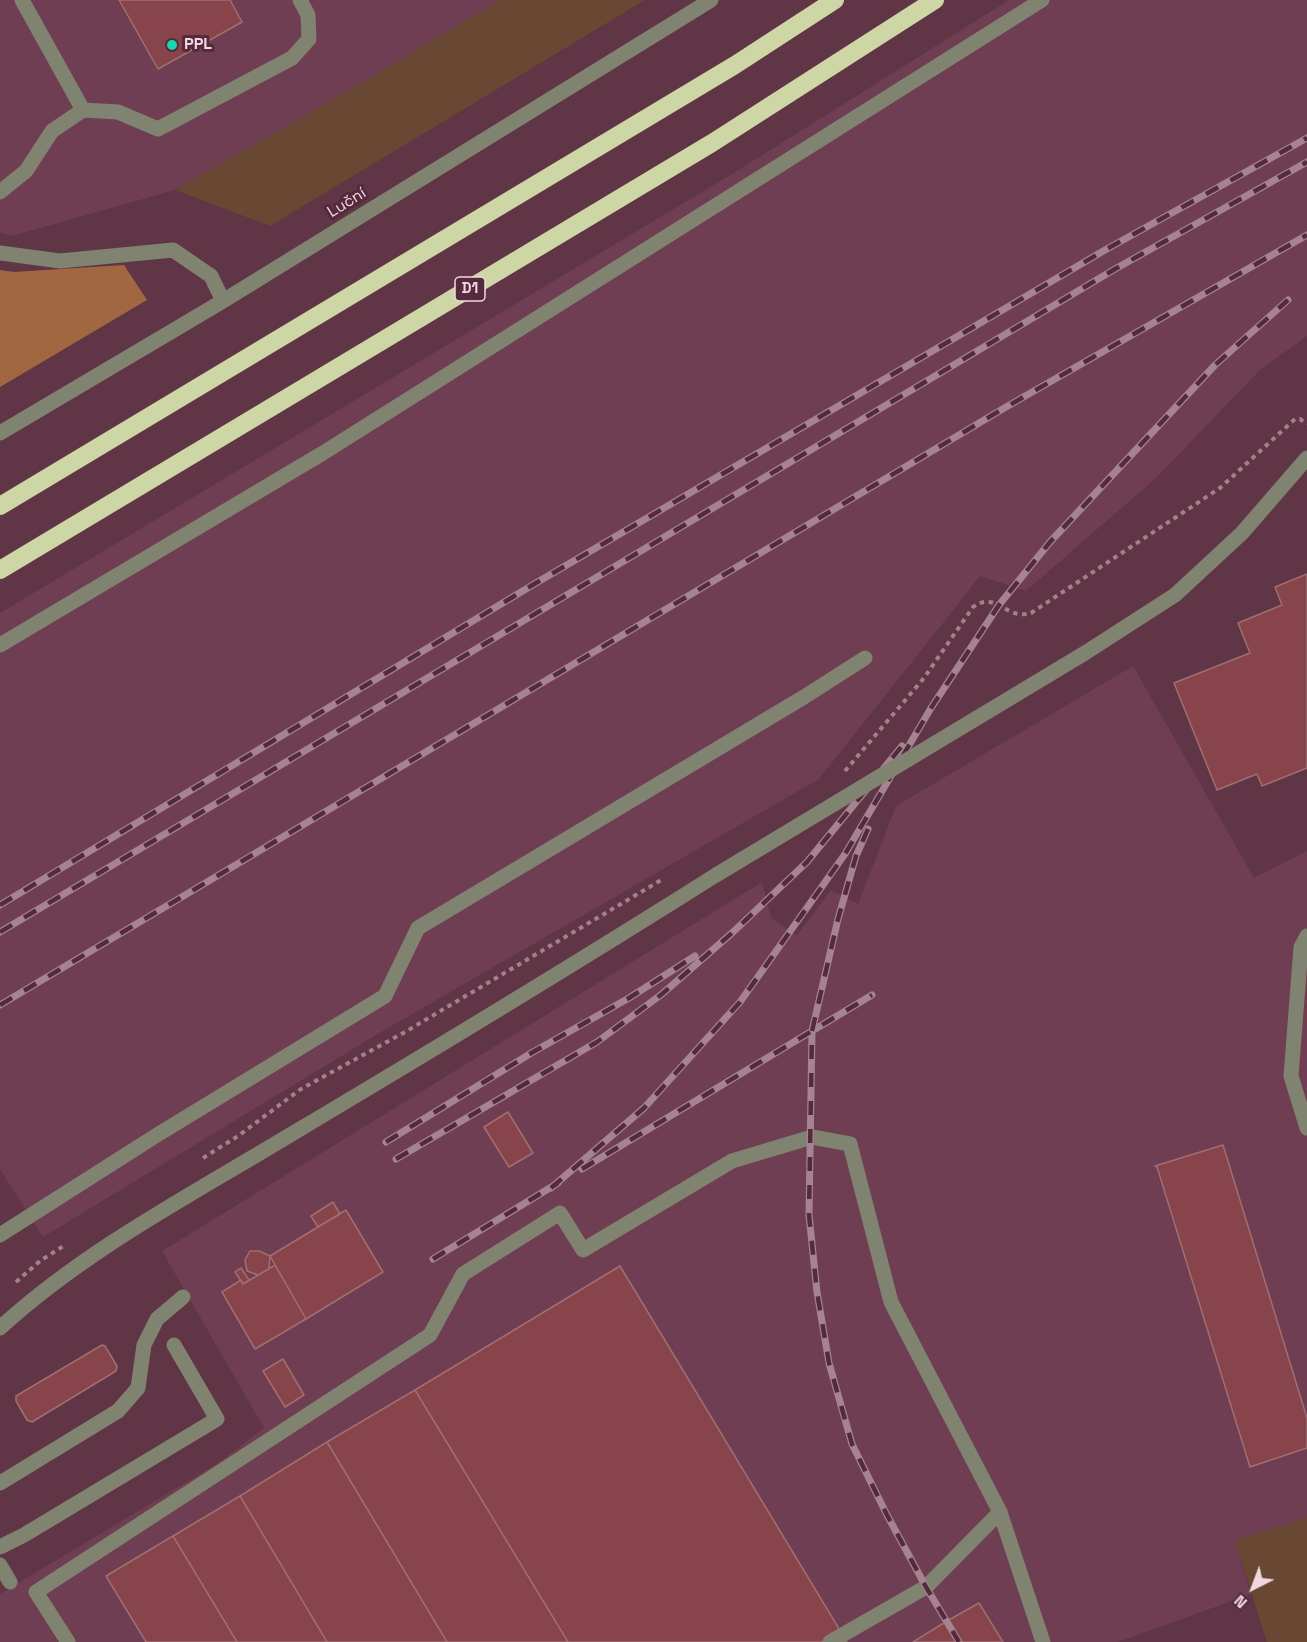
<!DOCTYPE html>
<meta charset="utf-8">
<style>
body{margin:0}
#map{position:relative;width:1307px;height:1642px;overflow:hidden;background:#603546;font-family:"Space Grotesk",sans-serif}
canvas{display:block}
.north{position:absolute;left:1223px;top:1558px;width:60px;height:60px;-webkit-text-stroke:4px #542b3c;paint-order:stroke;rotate:222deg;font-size:16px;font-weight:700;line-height:24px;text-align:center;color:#f2d7e0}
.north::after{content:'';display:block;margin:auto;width:21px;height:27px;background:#f2d7e0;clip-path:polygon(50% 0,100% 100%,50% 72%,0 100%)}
</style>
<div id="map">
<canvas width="1307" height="1642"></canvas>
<div class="north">N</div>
</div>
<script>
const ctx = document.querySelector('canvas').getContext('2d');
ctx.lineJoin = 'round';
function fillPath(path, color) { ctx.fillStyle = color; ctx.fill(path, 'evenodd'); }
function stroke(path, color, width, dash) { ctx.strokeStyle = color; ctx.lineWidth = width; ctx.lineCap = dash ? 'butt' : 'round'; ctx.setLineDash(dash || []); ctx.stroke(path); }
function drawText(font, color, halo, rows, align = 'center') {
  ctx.font = font + ' "Space Grotesk",sans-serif'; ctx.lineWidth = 6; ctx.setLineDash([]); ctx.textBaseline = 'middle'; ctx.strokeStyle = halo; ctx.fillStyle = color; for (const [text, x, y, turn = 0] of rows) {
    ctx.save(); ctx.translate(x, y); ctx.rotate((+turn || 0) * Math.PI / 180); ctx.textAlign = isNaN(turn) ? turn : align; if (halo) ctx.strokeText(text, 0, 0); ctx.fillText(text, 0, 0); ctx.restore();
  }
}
fillPath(new Path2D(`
 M0 0H500L355 87 175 190 12 236 0 233Z
 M1009 0H1307V336L1260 370 1156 478 1026 591 980 576 819 779 381 1032 43 1237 0 1169V613L737 171Z
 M1133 666 1254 878 1307 851V1518L1235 1540 1251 1594 1118 1642H0V1594L218 1463 264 1428 162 1251 762 882 771 918 797 935 831 890 858 904 896 806Z`), '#6f3e52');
fillPath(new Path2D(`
 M500 0H645L270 226 175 190 355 87Z
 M1307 1518V1642H1267L1235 1540Z`), '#684832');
fillPath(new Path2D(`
 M124 265 147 300 0 387V270L14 272Z`), '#a06740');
const building = new Path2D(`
 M119 0H230L242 22 158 69Z
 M1307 574V768L1262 786 1257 774 1217 790 1174 683 1250 653 1238 623 1282 605 1275 587Z
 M508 1112 533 1153 509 1167 484 1127Z
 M1223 1145 1307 1418V1448L1250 1467 1157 1167 1155 1166Z
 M333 1202 340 1214 318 1227 311 1216Z
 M346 1210 383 1272 306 1319 270 1256Z
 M250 1251H259L270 1256 269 1269 258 1275 247 1271 245 1260Z
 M275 1265 306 1319 255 1349 222 1292 241 1280 243 1284Z
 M620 1266 847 1642H568L415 1390Z
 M241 1268 249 1280 243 1284 235 1272Z
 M102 1345 105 1346 117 1366 116 1371 32 1422 27 1420 16 1401V1396Z
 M283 1359 304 1395 285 1407 263 1371Z
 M415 1390 568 1642H447L327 1442Z
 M327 1442 447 1642H327L240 1496Z
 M240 1496 327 1642H237L173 1536Z
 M173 1536 237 1642H146L106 1576Z
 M979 1603 1003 1642H913L947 1621Z`);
fillPath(building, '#87444b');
stroke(building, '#a16e71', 1.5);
stroke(new Path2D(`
 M845 771 924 678 973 607C997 590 1006 621 1031 613L1220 488 1295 419H1300L1307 424
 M203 1158 238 1136 301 1089 405 1032 663 879
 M16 1282 40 1261 65 1245`), '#a4808d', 4, [4.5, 4.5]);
stroke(new Path2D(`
 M22 0 83 110
 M0 192 26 171 52 131 83 110 118 112 158 129 292 58 309 39 308 15 300 0
 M0 253 60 261 173 250 211 276 223 301
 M0 433 223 301 711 0
 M0 645 323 453 1042 0
 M1085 653 1175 595 1242 533 1307 458
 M1307 936 1301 947 1291 1076 1307 1128
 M0 1235 157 1135 385 996 418 928 804 697 865 658
 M0 1328C85 1250 191 1195 290 1135 433 1050 575 964 716 875
 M0 1483 118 1411 138 1388 144 1345 157 1319 183 1297
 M0 1547 24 1535 217 1419 174 1345
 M0 1565 10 1582
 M68 1642 36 1592 430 1335 463 1274 560 1213 583 1250 732 1161 812 1137 850 1144 891 1302 1000 1512 1043 1642
 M830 1642 926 1587 1000 1512`), '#7f836f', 15);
stroke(new Path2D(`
 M0 506 735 65 835 0
 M0 570 712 143 935 0`), '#cfd6a6', 18);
const rail = new Path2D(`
 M868 829 856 856 838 919 812 1031 809 1215 817 1292 829 1363 852 1444 887 1515 926 1587 959 1642
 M0 905 536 583 1105 250 1307 138
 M0 932 1115 269 1307 162
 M0 1005 1006 407 1307 235
 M386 1142 533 1052 629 998 695 956
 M396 1159 597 1042 662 994 732 933 807 862 902 746
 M582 1169 872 995
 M551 1188 644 1108 740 1002 845 854 931 708 999 605 1050 542 1215 365 1288 300
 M433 1259 558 1183`);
stroke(rail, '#a68390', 7);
stroke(rail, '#542b3c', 4.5, [14]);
stroke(new Path2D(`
 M716 875 1085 653`), '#7f836f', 15);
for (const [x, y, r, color] of [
 [172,45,6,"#1ad5b2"]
]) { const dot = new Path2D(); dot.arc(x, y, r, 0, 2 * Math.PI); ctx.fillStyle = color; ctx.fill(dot); stroke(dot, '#542b3c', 2); }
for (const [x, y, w] of [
 [470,289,30]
]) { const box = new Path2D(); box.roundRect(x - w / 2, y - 12, w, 24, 4.5); ctx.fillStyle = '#542b3c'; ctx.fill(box); stroke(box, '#f2d7e0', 1.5); }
drawText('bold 15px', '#f2d7e0', null, [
 ["D1",470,289]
]);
drawText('bold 16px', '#f2d7e0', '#542b3c', [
 ["PPL",184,45]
], 'left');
drawText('16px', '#f2d7e0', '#542b3c', [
 ["Luční",347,203,-32]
]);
</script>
